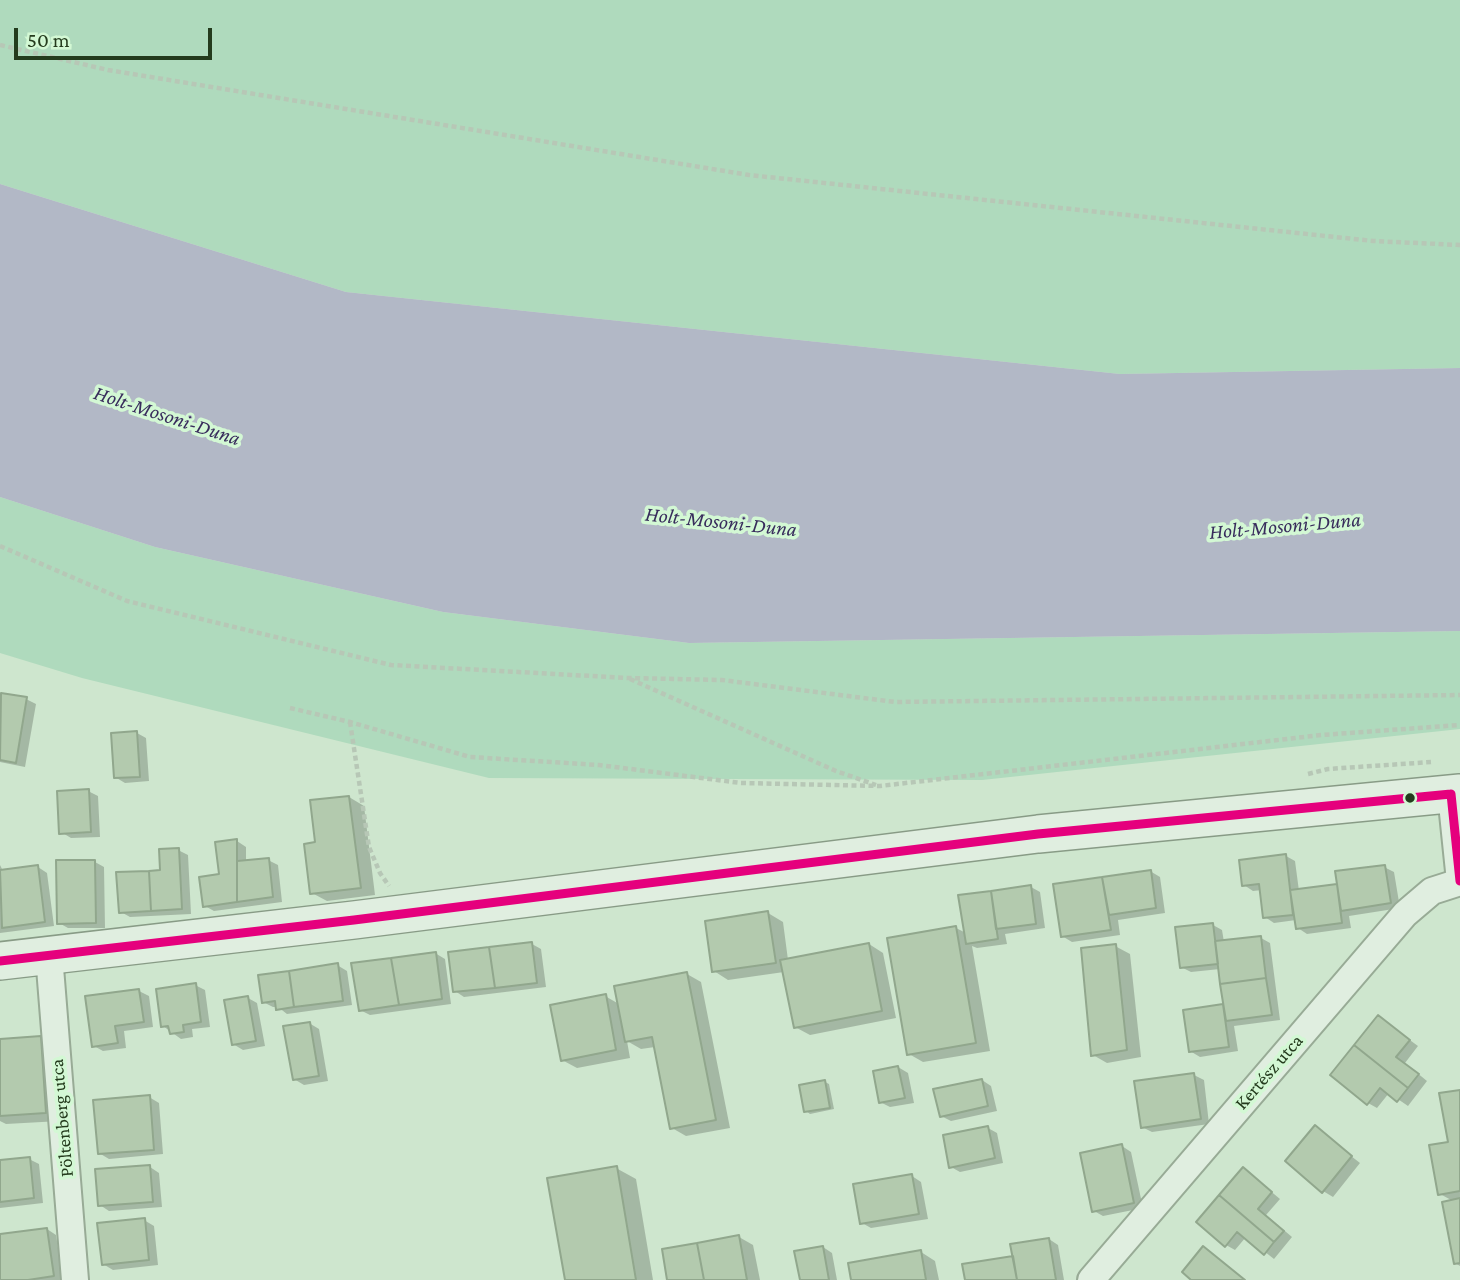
<!DOCTYPE html>
<meta charset="utf-8">
<style>
body{margin:0}
#map{position:relative;width:1460px;height:1280px;overflow:hidden;background:#cee6ce;font-family:"Crimson Pro",serif}
canvas{display:block}
.scale{position:absolute;left:14px;top:28px;width:198px;height:32px;box-sizing:border-box;border:4px solid #243b1d;border-top:0;padding-left:9px;font-size:21px;line-height:24px;white-space:nowrap;color:#243b1d;-webkit-text-stroke:5px #d3f8d4;paint-order:stroke}
</style>
<div id="map">
<canvas width="1460" height="1280"></canvas>
<div class="scale">50 m</div>
</div>
<script>
const ctx = document.querySelector('canvas').getContext('2d');
ctx.lineJoin = 'round';
function fillPath(path, color) { ctx.fillStyle = color; ctx.fill(path, 'evenodd'); }
function stroke(path, color, width, dash) { ctx.strokeStyle = color; ctx.lineWidth = width; ctx.lineCap = dash ? 'butt' : 'round'; ctx.setLineDash(dash || []); ctx.stroke(path); }
function drawText(font, color, halo, rows, align = 'center') {
  ctx.font = font + ' "Crimson Pro",serif'; ctx.lineWidth = 7; ctx.setLineDash([]); ctx.textBaseline = 'middle'; ctx.strokeStyle = halo; ctx.fillStyle = color; for (const [text, x, y, turn = 0] of rows) {
    ctx.save(); ctx.translate(x, y); ctx.rotate((+turn || 0) * Math.PI / 180); ctx.textAlign = isNaN(turn) ? turn : align; if (halo) ctx.strokeText(text, 0, 0); ctx.fillText(text, 0, 0); ctx.restore();
  }
}
fillPath(new Path2D(`
 M0 0H1460V368L1120 374 346 292 0 184Z
 M0 497 155 547 443 612 689 643 1460 631V729L982 780 489 778 82 678 0 653Z`), '#afdabd');
fillPath(new Path2D(`
 M0 184 346 292 1120 374 1460 368V631L689 643 443 612 155 547 0 497Z`), '#b2b8c6');
fillPath(new Path2D(`
 M3 695 26 699 36 704 25 767 0 762V709Z
 M137 733 146 738 149 781 125 783 115 777Z
 M88 791 98 796 100 837 71 838 61 832Z
 M349 797 364 806 375 895 327 901 312 893Z
 M237 841 246 847V862L268 860 278 865 282 902 214 911 205 906Z
 M178 850 188 855 191 914 130 917 121 912 162 872Z
 M1286 856 1295 861 1299 891 1339 885 1384 867 1394 872 1400 908 1349 916 1351 928 1307 934 1298 928 1296 920 1274 923 1265 917 1262 890 1253 891 1244 885Z
 M95 862 104 867 105 928H68L59 923Z
 M0 865 3 871 38 867 47 873 54 926 0 933Z
 M1150 871 1160 877 1165 913 1118 920 1120 935 1072 942 1062 936 1055 886Z
 M1031 887 1040 892 1045 928 1005 934 1007 944 977 948 972 946 990 1051 923 1062 909 1054 956 928 966 933Z
 M768 913 783 922 788 960 869 944 883 953 896 1018 810 1035 795 1027 784 972 728 980 714 971Z
 M1213 925 1222 930 1224 942 1261 938 1270 943 1280 1020 1234 1026 1238 1051 1200 1057 1190 1051 1185 1011 1225 1006 1220 969 1191 972 1181 967Z
 M532 944 541 949 546 987 464 997 455 991Z
 M1115 946 1130 954 1141 1057 1107 1063 1093 1055Z
 M435 953 445 959 451 1004 370 1015 360 1010Z
 M337 965 347 971 352 1005 287 1014 278 1007H273L263 1002Z
 M687 974 701 982 730 1128 686 1136 672 1128 655 1047 641 1049 627 1041 630 1058 577 1068 562 1060 605 996 619 1004Z
 M195 985 205 990 210 1027 192 1029 193 1037 181 1039 163 1026Z
 M139 991 149 996 153 1027 124 1031 126 1048 103 1051 94 1046Z
 M248 998 257 1003 265 1046 243 1050 233 1044Z
 M1378 1017 1418 1046 1405 1063 1427 1081 1408 1106 1389 1093 1377 1108 1368 1103Z
 M309 1023 319 1029 328 1081 304 1085 294 1079Z
 M41 1038 55 1047 60 1121 6 1124 0 1121V1041Z
 M898 1067 908 1073 914 1103 890 1107 880 1102Z
 M1194 1075 1204 1080 1209 1124 1152 1132 1142 1127Z
 M982 1080 991 1086 997 1111 951 1121 941 1116Z
 M825 1082 829 1084 834 1109 810 1114 806 1111Z
 M1460 1091V1266L1455 1263 1453 1201 1440 1194Z
 M149 1097 159 1103 163 1154 109 1159 99 1153Z
 M988 1128 997 1133 1003 1163 960 1172 951 1167Z
 M1315 1128 1360 1163 1333 1197 1323 1191Z
 M1122 1146 1131 1152 1143 1208 1103 1216 1094 1211Z
 M29 1159 39 1164 43 1203 0 1208V1162Z
 M150 1167 159 1173 162 1207 109 1211 100 1205Z
 M616 1168 636 1179 653 1280H567Z
 M1244 1169 1280 1199 1266 1215 1292 1237 1274 1259 1246 1237 1235 1250 1226 1245Z
 M912 1176 921 1182 928 1219 871 1228 862 1223Z
 M144 1220 154 1226 158 1265 113 1270 103 1264Z
 M47 1229 56 1235 63 1280H0V1236Z
 M739 1237 753 1245 760 1280H669Z
 M1049 1239 1058 1245 1064 1280H967Z
 M823 1247 832 1253 837 1280H802Z
 M921 1252 935 1261 939 1280H853Z`), '#0003');
const building = new Path2D(`
 M1 693 27 697 16 763 0 760Z
 M137 731 140 777 114 778 111 733Z
 M89 789 91 832 59 834 57 791Z
 M349 796 361 888 310 894 304 844 315 842 310 800Z
 M237 839V902L203 907 199 877 219 874 215 842Z
 M179 848 182 909 151 911 149 871 160 870 159 849Z
 M1286 854 1293 915 1263 918 1259 884 1242 886 1239 860Z
 M269 858 273 897 237 902V861Z
 M56 860H95L96 923 57 924Z
 M38 865 45 922 2 928 0 870Z
 M1385 865 1391 903 1341 911 1335 871Z
 M1151 870 1156 908 1109 915 1102 877Z
 M149 871 151 911 119 913 116 872Z
 M1102 877 1111 930 1061 937 1053 884Z
 M1337 884 1342 923 1296 929 1290 890Z
 M1031 885 1036 924 996 929 991 891Z
 M991 891 998 939 966 944 958 895Z
 M768 911 776 963 712 972 705 921Z
 M1213 923 1218 964 1180 968 1175 927Z
 M956 926 976 1043 907 1055 887 938Z
 M1261 936 1266 978 1220 984 1215 941Z
 M532 942 537 983 495 988 489 947Z
 M869 943 882 1011 794 1028 780 960Z
 M1116 944 1127 1050 1091 1056 1081 948Z
 M489 947 495 988 453 992 448 952Z
 M436 952 442 999 399 1005 391 958Z
 M391 958 399 1005 359 1011 351 963Z
 M338 963 343 1001 294 1007 289 971Z
 M289 971 294 1007 276 1010 275 1001 262 1003 258 975Z
 M687 972 716 1120 670 1129 652 1037 625 1042 614 986Z
 M1266 978 1272 1015 1226 1021 1220 984Z
 M196 983 201 1022 183 1025 184 1032 170 1034 168 1026 161 1027 156 989Z
 M139 989 144 1022 115 1026 118 1043 92 1047 85 996Z
 M606 994 616 1050 561 1061 550 1005Z
 M248 996 256 1041 232 1045 224 1000Z
 M1223 1004 1229 1047 1189 1052 1183 1010Z
 M1378 1015 1410 1040 1396 1057 1419 1074 1408 1088 1354 1045Z
 M310 1022 319 1076 293 1080 283 1026Z
 M41 1036 46 1113 0 1116V1039Z
 M1354 1045 1408 1088 1397 1102 1380 1088 1367 1105 1330 1075Z
 M898 1066 905 1098 879 1103 873 1071Z
 M1194 1073 1201 1119 1141 1128 1134 1081Z
 M982 1079 988 1106 940 1117 933 1089Z
 M825 1080 830 1108 804 1112 799 1085Z
 M1460 1090V1191L1438 1195 1429 1145 1448 1142 1439 1093Z
 M150 1095 154 1150 98 1154 93 1100Z
 M1315 1125 1352 1156 1322 1193 1285 1161Z
 M988 1126 995 1158 949 1168 943 1135Z
 M1122 1144 1134 1203 1092 1212 1080 1153Z
 M30 1157 34 1198 0 1202V1160Z
 M150 1165 153 1202 98 1206 95 1169Z
 M617 1166 636 1280H565L547 1178Z
 M1243 1167 1272 1192 1258 1209 1284 1231 1274 1242 1219 1195Z
 M912 1174 919 1214 860 1224 853 1184Z
 M1219 1195 1274 1242 1264 1255 1237 1232 1225 1247 1196 1222Z
 M1460 1198V1263L1454 1264 1442 1202Z
 M145 1218 149 1260 102 1265 97 1223Z
 M47 1228 54 1276 28 1280H0V1234Z
 M739 1235 747 1280H704L697 1243Z
 M1049 1238 1056 1280H1017L1010 1244Z
 M697 1243 704 1280H667L662 1249Z
 M823 1246 829 1280H800L794 1251Z
 M1203 1246 1245 1280H1191L1182 1272Z
 M921 1250 926 1280H851L848 1263Z
 M1013 1256 1017 1280H965L962 1264Z`);
fillPath(building, '#b3caae');
stroke(building, '#91a78d', 2);
const street = new Path2D(`
 M1451 794 1460 881
 M49 955 75 1280
 M1091 1280 1405 914 1432 891 1460 882`);
const secondary = new Path2D(`
 M0 961 354 920 1038 834 1460 793`);
stroke(street, '#98ab96', 30);
stroke(secondary, '#889b86', 40);
stroke(new Path2D(`
 M0 45 108 70 749 175 1373 241 1460 245
 M0 546 127 601 391 665 628 678 722 680 895 702 1460 695
 M630 679 836 771 876 785
 M290 708 350 722 470 757 599 765 741 783 880 786 1321 735 1460 725
 M350 722 369 847 380 873 389 886
 M1308 774 1328 769 1431 762`), '#b7c7b6', 4.5, [5, 3.5]);
stroke(street, '#e0eee0', 26);
stroke(secondary, '#e0eee0', 37);
stroke(new Path2D(`
 M1451 794 1460 881
 M0 961 354 920 1038 834 1451 794`), '#e5007d', 9);
for (const [x, y, r, color] of [
 [1410,798,6,"#243b1d"]
]) { const dot = new Path2D(); dot.arc(x, y, r, 0, 2 * Math.PI); ctx.fillStyle = color; ctx.fill(dot); stroke(dot, '#d3f8d4', 2.5); }
drawText('19px', '#243b1d', '#d3f8d4', [
 ["Kertész utca",1269,1072,-49],
 ["Pöltenberg utca",62,1118,-95]
]);
drawText('italic 21px', '#382c5c', '#d3f8d4', [
 ["Holt-Mosoni-Duna",167,416,18],
 ["Holt-Mosoni-Duna",721,522,6],
 ["Holt-Mosoni-Duna",1285,526,-5]
]);
</script>
